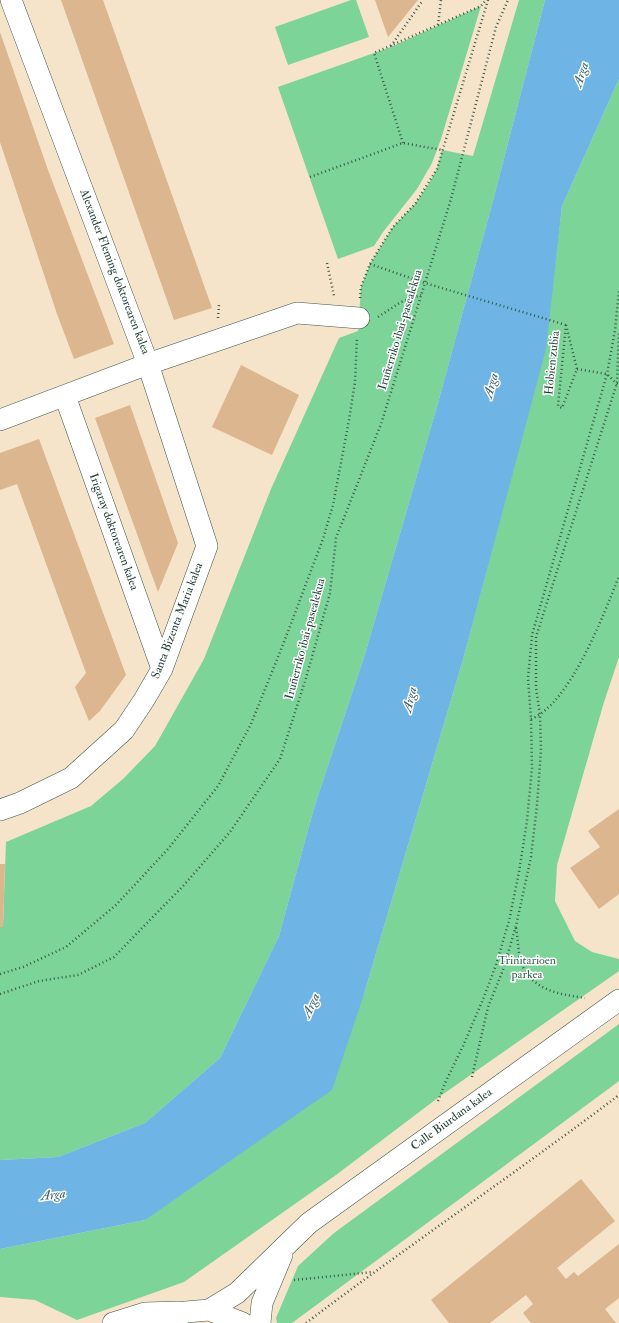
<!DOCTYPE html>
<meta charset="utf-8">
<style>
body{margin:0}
canvas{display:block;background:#f5e3ca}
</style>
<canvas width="619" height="1323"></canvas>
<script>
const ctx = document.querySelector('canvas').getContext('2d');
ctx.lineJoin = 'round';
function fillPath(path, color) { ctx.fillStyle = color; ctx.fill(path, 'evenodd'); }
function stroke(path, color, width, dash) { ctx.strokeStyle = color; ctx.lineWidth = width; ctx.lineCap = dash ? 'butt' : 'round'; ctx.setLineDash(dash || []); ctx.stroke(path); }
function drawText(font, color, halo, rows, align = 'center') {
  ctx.font = font + ' "IM FELL Double Pica",serif'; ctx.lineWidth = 3; ctx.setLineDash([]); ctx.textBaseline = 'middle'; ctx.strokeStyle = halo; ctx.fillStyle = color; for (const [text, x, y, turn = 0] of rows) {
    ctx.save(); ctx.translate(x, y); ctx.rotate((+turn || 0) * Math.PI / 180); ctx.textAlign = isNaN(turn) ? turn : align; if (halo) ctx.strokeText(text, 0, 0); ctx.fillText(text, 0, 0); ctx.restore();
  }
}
fillPath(new Path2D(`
 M351 0H356L369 37 288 65 275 27Z
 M519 0H545L494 197 438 403 365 654 314 808 279 936 220 1058 145 1123 58 1157 0 1160V927L3 926 6 842 91 806 123 779 155 746 204 659 271 489 339 338 358 331 361 287 370 264 393 227 415 204 428 185 437 169 442 150 473 156Z
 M481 6 441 139 432 163 417 189 383 232 374 246 338 259 278 87 391 47Z
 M619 79V657L604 702 557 865 555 901 575 941 592 952 619 959V971L439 1097 336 1175 184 1282 77 1320 35 1300 0 1297V1249L145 1220 364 994 464 656 545 349 562 206Z
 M619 1024V1081L292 1323H277L276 1318 298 1266 334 1233Z`), '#7cd499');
fillPath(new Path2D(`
 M545 0H619V79L562 206 546 349 464 656 364 994 332 1090 145 1220 0 1249V1160L58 1157 145 1123 220 1058 279 936 314 808 365 654 438 403 494 197Z`), '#6eb4e5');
fillPath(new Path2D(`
 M61 0H103L212 308 174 320Z
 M375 0H418L388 37Z
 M0 32 48 170 114 344 74 359 57 314 0 142Z
 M241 365 299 395 272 455 212 427Z
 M130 405 178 543 158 592 95 418Z
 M39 439 126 675 100 711 89 721 75 687 86 673 17 484 0 490V453Z
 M619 809V894L599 909 570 868 600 847 588 831Z
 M0 864H5L3 927H0Z
 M581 1179 615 1221 557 1268 566 1279 574 1272 578 1276 619 1244V1298L605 1309 616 1323H531L523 1313 533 1304 526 1295 490 1323H449L431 1300Z`), '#dcb68f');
const minor = new Path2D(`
 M65 396 162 669
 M0 420 148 364 297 313 359 318
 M0 810 20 803 71 778 124 730 144 700 162 669 207 546 148 364 11 0
 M209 1310 237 1293 309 1223 619 1000
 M113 1323 145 1313 179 1312
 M162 1323 186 1312 209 1310 243 1323
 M260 1323 262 1303 282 1255`);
stroke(minor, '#3f564a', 22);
stroke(new Path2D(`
 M438 25 441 0
 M391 46 423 0
 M403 143 374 53 481 6 486 0
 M310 177 403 143 442 150
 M327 263 334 296
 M370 264 425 283 566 325
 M360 298 361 287 370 264 381 246 393 227 415 204 437 169 488 0
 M378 317 401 302 421 295
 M218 318 219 305
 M566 325 577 369 562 408 558 406Z
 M577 369 607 374 619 386
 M531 719C570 704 604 614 619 576
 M516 928C518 938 518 949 520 959 529 990 558 994 585 998
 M0 974 23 967 66 947 116 905 168 849 218 786 251 724 284 642 323 539 333 505 349 420 355 382 357 337
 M0 994 39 981 78 975 114 957 184 885 230 832 280 759 306 678 330 593 336 538 381 424 425 283 451 199 496 27 508 0
 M472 1077 488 1007 503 970 516 926 531 857 537 805 541 750 540 715 536 688V637L617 383 619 331
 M438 1101 446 1081 463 1046 484 997 496 965 509 921 519 872 527 821 532 768 531 719 528 678 532 635 607 374 615 330 619 291
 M294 1280 373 1272
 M306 1323C409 1245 516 1173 619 1095`), '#3f564a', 2.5, [1, 3]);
stroke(minor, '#fff', 21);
drawText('12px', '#1f3d34', '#fff', [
 ["Alexander Fleming doktorearen kalea",114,272,69],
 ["Iruñerriko ibai-pasealekua",401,330,-73],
 ["Hobien zubia",553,363,-84],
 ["Irigaray doktorearen kalea",113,532,70],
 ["Santa Bizenta Maria kalea",178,621,-69],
 ["Iruñerriko ibai-pasealekua",306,639,-75],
 ["Calle Biurdana kalea",452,1120,-36]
]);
drawText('12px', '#36634d', '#fff', [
 ["Trinitarioen",527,961],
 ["parkea",527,975]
]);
drawText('italic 13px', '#376169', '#fff', [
 ["Arga",582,75,-73],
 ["Arga",492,386,-75],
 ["Arga",411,700,-77],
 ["Arga",312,1006,-65],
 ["Arga",53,1196,-7]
]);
</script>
